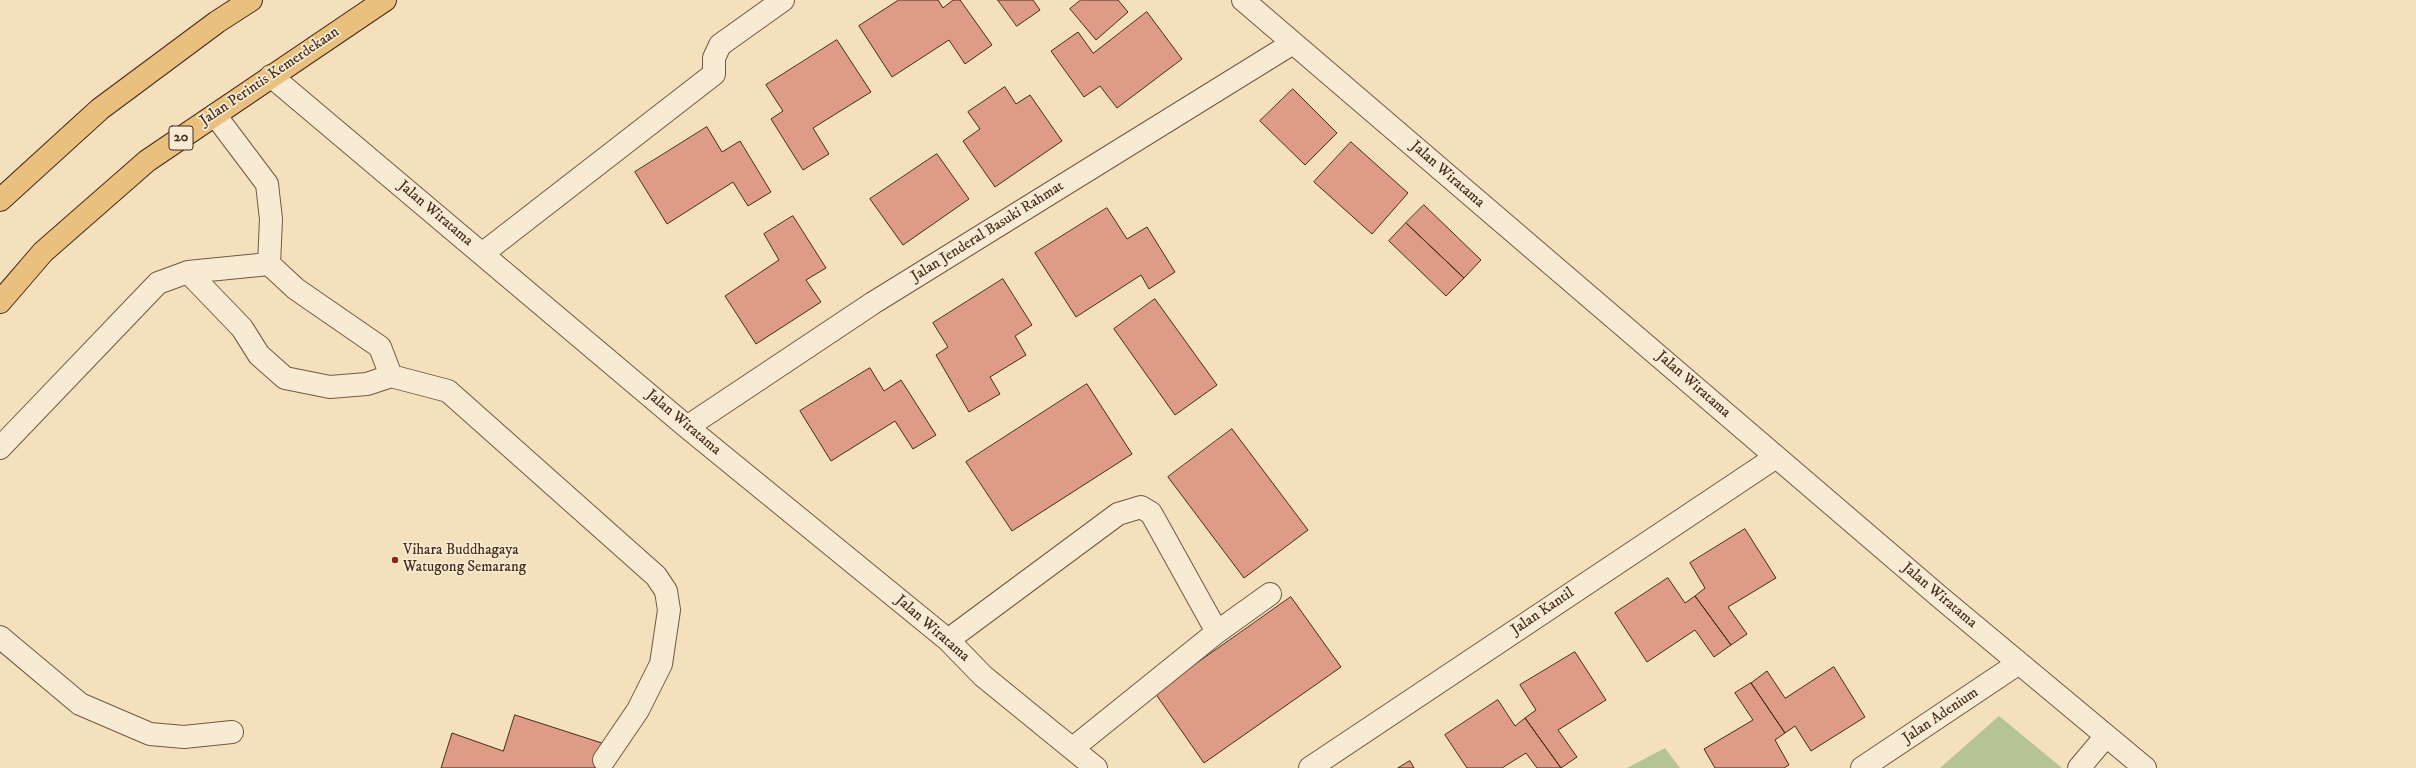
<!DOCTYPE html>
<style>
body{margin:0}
canvas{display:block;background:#f4e0bc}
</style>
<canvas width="2416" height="768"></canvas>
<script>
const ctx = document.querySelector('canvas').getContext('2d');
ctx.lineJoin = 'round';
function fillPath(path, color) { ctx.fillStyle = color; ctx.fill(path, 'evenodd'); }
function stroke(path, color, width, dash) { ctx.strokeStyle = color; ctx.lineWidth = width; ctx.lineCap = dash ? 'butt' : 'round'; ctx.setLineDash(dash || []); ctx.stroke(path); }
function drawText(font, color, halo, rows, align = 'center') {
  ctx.font = font + ' "IM FELL DW Pica",serif'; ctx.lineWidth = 3.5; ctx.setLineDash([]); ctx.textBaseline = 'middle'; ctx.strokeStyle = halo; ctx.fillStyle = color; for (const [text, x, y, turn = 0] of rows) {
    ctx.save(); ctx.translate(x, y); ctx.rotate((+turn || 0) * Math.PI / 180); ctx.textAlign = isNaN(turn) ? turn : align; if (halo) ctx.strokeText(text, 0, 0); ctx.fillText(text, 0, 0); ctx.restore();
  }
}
fillPath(new Path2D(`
 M1999 716 2062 768H1940Z
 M1665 748 1680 768H1627Z`), '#b6c395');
const building = new Path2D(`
 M899 0H938L943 8 953 0H960L992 45 965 64 949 40 892 77 859 26Z
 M998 0H1033L1040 10 1017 26Z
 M1081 0H1118L1128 12 1096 40 1070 9Z
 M1147 12 1182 59 1117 108 1100 86 1084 97 1051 51 1078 32 1093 53Z
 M837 40 871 92 813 128 829 154 803 170 771 119 783 111 766 85Z
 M1005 87 1016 104 1030 95 1062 141 995 187 963 141 980 129 968 112Z
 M1293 89 1337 133 1305 165 1260 121Z
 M707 127 722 152 740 141 771 192 748 206 733 182 667 224 635 172Z
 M1351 142 1408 193 1372 234 1314 182Z
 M937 154 969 199 903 245 870 199Z
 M1424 205 1481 260 1464 278 1406 223Z
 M1107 208 1127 239 1147 227 1175 272 1149 289 1141 275 1076 317 1035 253Z
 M793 216 826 268 806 280 821 302 756 344 725 296 779 260 764 234Z
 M1406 223 1464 278 1446 296 1389 241Z
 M1003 279 1032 325 1015 336 1026 355 990 377 1000 394 969 412 936 355 948 347 933 323Z
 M1155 299 1217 385 1175 415 1114 329Z
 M870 368 884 391 901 380 936 435 913 449 895 421 831 461 800 411Z
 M1087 384 1132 454 1012 531 966 462Z
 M1232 429 1308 530 1244 578 1168 477Z
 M1745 529 1776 578 1728 607 1747 634 1731 645 1695 596 1705 588 1690 563Z
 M1668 578 1685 603 1695 596 1731 645 1714 657 1695 630 1647 662 1615 613Z
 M1291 597 1341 667 1204 763 1155 693Z
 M1575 652 1606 700 1558 730 1577 757 1561 768 1525 718 1536 710 1520 685Z
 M1834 667 1865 717 1811 751 1795 726 1785 733 1751 683 1767 671 1785 698Z
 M1751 683 1785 733 1775 740 1789 765 1784 768H1715L1704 749 1753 720 1735 693Z
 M1498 700 1515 726 1525 718 1561 768H1537L1526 753 1502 768H1467L1445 735Z
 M515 715 608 745 598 768H441L452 733 503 751Z
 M1410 761 1414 768H1398Z`);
fillPath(building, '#de9c87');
stroke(building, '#462b1b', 1);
const minor = new Path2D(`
 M1243 0 1941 598 2145 768
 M271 76 687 427 948 640 983 676 1096 768
 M215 115 267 184 271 219 269 264 296 289 380 347 391 376
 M482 254 714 74V58L720 45 783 0
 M188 272 242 328 259 355 285 378 330 387 367 384 391 376 448 391 656 576 666 591 669 610 661 664 638 710 604 760
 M687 427 873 303 1293 43
 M0 448 158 283 188 272 269 264
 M1217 632 1270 594
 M0 637 80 704 150 734 184 737 232 732
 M948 640 1118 514 1141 507 1151 513 1217 632 1073 748
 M1310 768 1776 457
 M1862 768 2019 663
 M2079 768 2106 736`);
const highway = new Path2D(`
 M0 200 100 109 217 22 251 0
 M0 302 43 252 147 161 385 0`);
stroke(minor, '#725843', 24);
stroke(highway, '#462b1b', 24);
stroke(minor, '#f8ebd3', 22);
stroke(highway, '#eac07e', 22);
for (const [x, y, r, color] of [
 [395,560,4,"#8f2418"]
]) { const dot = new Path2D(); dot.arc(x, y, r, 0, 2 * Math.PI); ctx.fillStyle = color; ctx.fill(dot); stroke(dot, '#f8ebd3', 1.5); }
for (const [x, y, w] of [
 [181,138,24]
]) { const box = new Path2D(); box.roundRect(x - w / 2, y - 12, w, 24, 3); ctx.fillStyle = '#f8ebd3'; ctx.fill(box); stroke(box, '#462b1b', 1); }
drawText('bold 14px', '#462b1b', null, [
 ["20",181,138]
]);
drawText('15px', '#462b1b', '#f8ebd3', [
 ["Jalan Perintis Kemerdekaan",270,77,-34],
 ["Jalan Wiratama",1447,175,41],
 ["Jalan Wiratama",435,214,40],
 ["Jalan Jenderal Basuki Rahmat",988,232,-32],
 ["Jalan Wiratama",1693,385,41],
 ["Jalan Wiratama",683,423,40],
 ["Jalan Wiratama",1939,596,40],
 ["Jalan Kantil",1543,612,-34],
 ["Jalan Wiratama",932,629,41],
 ["Jalan Adenium",1941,716,-34]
]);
drawText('15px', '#462b1b', '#f8ebd3', [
 ["Vihara Buddhagaya",403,551],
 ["Watugong Semarang",403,568]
], 'left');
</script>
